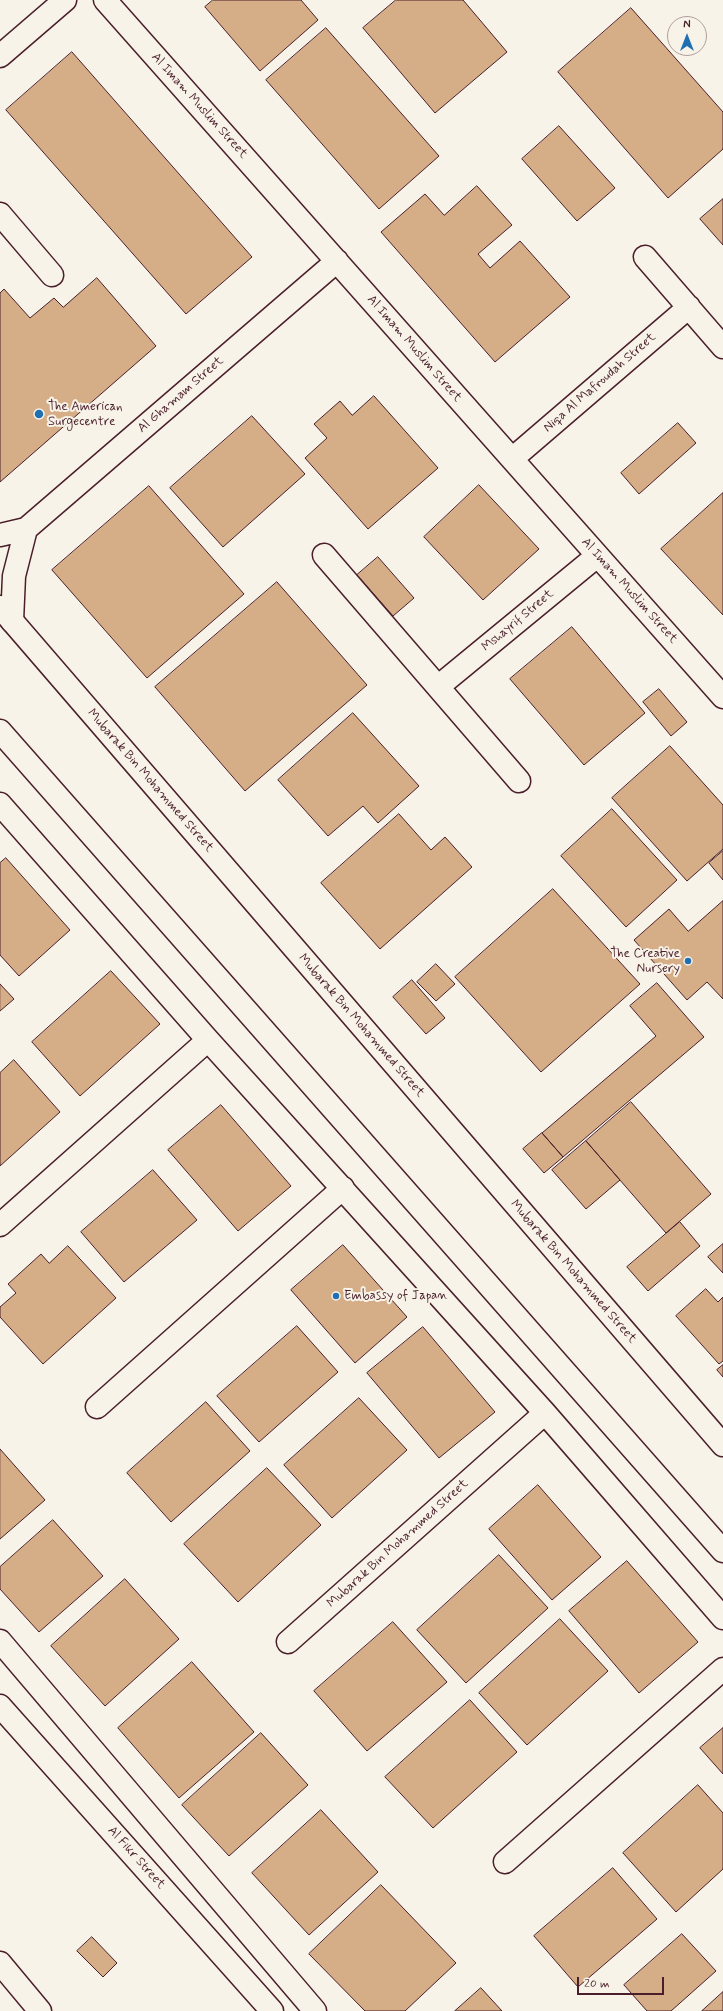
<!DOCTYPE html>
<style>
body{margin:0}
#map{position:relative;width:723px;height:2011px;overflow:hidden;background:#f7f3e8;font-family:Mynerve,sans-serif}
canvas{display:block}
.north{position:absolute;left:667px;top:16px;width:40px;height:40px;box-sizing:border-box;background:#f7f3e8;border:1px solid #b29e9c;border-radius:50%;rotate:0deg;font-size:11px;font-weight:700;line-height:16px;text-align:center;color:#4a1f2b}
.north::after{content:'';display:block;margin:auto;width:14px;height:18px;background:#1f6fb2;clip-path:polygon(50% 0,100% 100%,50% 72%,0 100%)}
.scale{position:absolute;left:577px;top:1977px;width:87px;height:18px;box-sizing:border-box;border:2px solid #4a1f2b;border-top:0;padding-left:5px;font-size:12px;line-height:14px;white-space:nowrap;color:#4a1f2b;-webkit-text-stroke:3px #f7f3e8;paint-order:stroke}
</style>
<div id="map">
<canvas width="723" height="2011"></canvas>
<div class="north">N</div>
<div class="scale">20 m</div>
</div>
<script>
const ctx = document.querySelector('canvas').getContext('2d');
ctx.lineJoin = 'round';
function fillPath(path, color) { ctx.fillStyle = color; ctx.fill(path, 'evenodd'); }
function stroke(path, color, width, dash) { ctx.strokeStyle = color; ctx.lineWidth = width; ctx.lineCap = dash ? 'butt' : 'round'; ctx.setLineDash(dash || []); ctx.stroke(path); }
function drawText(font, color, halo, rows, align = 'center') {
  ctx.font = font + ' Mynerve,sans-serif'; ctx.lineWidth = 4; ctx.setLineDash([]); ctx.textBaseline = 'middle'; ctx.strokeStyle = halo; ctx.fillStyle = color; for (const [text, x, y, turn = 0] of rows) {
    ctx.save(); ctx.translate(x, y); ctx.rotate((+turn || 0) * Math.PI / 180); ctx.textAlign = isNaN(turn) ? turn : align; if (halo) ctx.strokeText(text, 0, 0); ctx.fillText(text, 0, 0); ctx.restore();
  }
}
const building = new Path2D(`
 M213 0H301L318 20 260 71 205 7Z
 M396 0H463L507 52 435 113 363 28Z
 M631 8 723 112V149L668 198 558 72Z
 M326 28 439 156 379 209 266 80Z
 M72 52 252 257 186 314 6 110Z
 M559 126 615 188 577 221 522 159Z
 M477 186 512 225 478 254 490 268 520 241 570 297 495 362 381 232 425 194 444 215Z
 M723 199V245L700 219Z
 M97 278 156 346 0 482V293L4 289 30 318 54 298 63 307Z
 M374 396 438 468 368 529 305 458 327 438 314 424 340 401 352 415Z
 M252 416 305 474 223 547 170 488Z
 M678 423 696 443 639 494 621 473Z
 M479 485 539 549 483 600 424 537Z
 M149 486 244 594 147 678 52 570Z
 M723 493V615L661 549Z
 M378 557 414 598 393 616 357 575Z
 M277 582 367 685 245 791 155 687Z
 M572 627 645 713 584 765 510 679Z
 M659 689 687 722 671 736 643 702Z
 M353 713 419 786 378 823 363 806 328 836 278 780Z
 M670 746 723 805V849L687 881 612 798Z
 M612 809 677 880 626 927 561 856Z
 M399 814 431 850 445 837 472 867 380 949 321 883Z
 M723 851V880L709 863Z
 M6 858 70 930 19 976 0 955V863Z
 M553 889 640 984 541 1072 455 977Z
 M723 901V999L707 982 687 1000 634 940 669 909 688 931Z
 M436 964 455 984 436 1001 417 982Z
 M111 971 160 1024 80 1096 32 1042Z
 M412 980 445 1018 426 1034 393 997Z
 M657 983 704 1037 563 1157 542 1133 656 1036 630 1006Z
 M0 984 14 999 0 1011Z
 M14 1060 60 1112 0 1166V1073Z
 M631 1102 711 1194 666 1233 586 1141Z
 M221 1105 291 1186 238 1231 168 1150Z
 M542 1133 563 1157 544 1173 523 1149Z
 M586 1141 620 1180 586 1209 552 1170Z
 M153 1170 197 1220 124 1282 81 1232Z
 M680 1222 700 1246 648 1291 627 1267Z
 M723 1244V1273L708 1257Z
 M343 1245 407 1317 355 1363 291 1290Z
 M68 1246 116 1298 43 1364 0 1317V1307L16 1293 8 1284 41 1254 49 1263Z
 M706 1289 718 1302 723 1297V1361L719 1364 676 1316Z
 M297 1326 338 1372 259 1442 217 1396Z
 M423 1327 495 1412 439 1458 367 1373Z
 M723 1365V1377L717 1370Z
 M359 1398 407 1450 332 1518 284 1465Z
 M206 1402 250 1451 171 1522 127 1473Z
 M0 1449 45 1500 0 1539Z
 M267 1468 321 1525 238 1602 184 1544Z
 M538 1485 601 1557 552 1600 489 1529Z
 M53 1520 103 1576 39 1632 0 1589V1567Z
 M499 1555 548 1608 466 1683 417 1630Z
 M627 1561 698 1642 639 1693 569 1611Z
 M125 1579 179 1639 105 1706 51 1646Z
 M560 1619 608 1671 527 1745 479 1693Z
 M393 1622 447 1682 367 1751 314 1691Z
 M192 1662 254 1732 179 1798 118 1728Z
 M470 1700 517 1752 433 1828 385 1777Z
 M723 1728V1774L700 1748Z
 M261 1733 308 1785 229 1856 182 1805Z
 M698 1785 723 1813V1869L676 1912 623 1853Z
 M321 1810 378 1872 309 1935 252 1873Z
 M613 1868 657 1919 578 1987 534 1936Z
 M381 1885 456 1963 405 2011H365L309 1954Z
 M682 1934 716 1971 671 2011H647L624 1985Z
 M92 1937 117 1963 103 1977 77 1951Z
 M481 1988 502 2011H455Z
 M723 1992V2011H702Z`);
fillPath(building, '#d5ad86');
stroke(building, '#4a1f2b', 1);
const minor = new Path2D(`
 M105 0 723 697
 M0 56 65 0
 M0 214 52 275
 M645 257 723 347
 M512 459 689 307
 M0 535 26 529 337 261
 M324 555 519 781
 M12 621 14 576 26 529
 M439 686 597 556
 M0 804 208 1040 545 1413 723 1618
 M0 1225 208 1040
 M97 1407 343 1188
 M0 1641 315 2011
 M288 1642 545 1413
 M0 1706 272 2011
 M505 1862 723 1669
 M0 1963 40 2011`);
const major = new Path2D(`
 M0 607 723 1445
 M0 731 723 1551`);
stroke(minor, '#4a1f2b', 25);
stroke(major, '#4a1f2b', 25);
stroke(minor, '#f7f3e8', 22);
stroke(major, '#f7f3e8', 22);
for (const [x, y, r, color] of [
 [39,414,5,"#1f6fb2"],
 [688,961,4,"#1f6fb2"],
 [336,1296,4,"#1f6fb2"]
]) { const dot = new Path2D(); dot.arc(x, y, r, 0, 2 * Math.PI); ctx.fillStyle = color; ctx.fill(dot); stroke(dot, '#f7f3e8', 1.5); }
drawText('13px', '#4a1f2b', '#f7f3e8', [
 ["Al Imam Muslim Street",199,106,48],
 ["Al Imam Muslim Street",414,349,49],
 ["Niqa Al Mafroudah Street",600,383,-41],
 ["Al Ghamam Street",181,395,-41],
 ["Al Imam Muslim Street",629,591,48],
 ["Mshayrif Street",518,621,-40],
 ["Mubarak Bin Mohammed Street",150,781,49],
 ["Mubarak Bin Mohammed Street",361,1026,49],
 ["Mubarak Bin Mohammed Street",573,1272,49],
 ["Mubarak Bin Mohammed Street",398,1544,-42],
 ["Al Fikr Street",136,1858,48]
]);
drawText('13px', '#4a1f2b', '#f7f3e8', [
 ["The American",48,407],
 ["Surgecentre",48,422],
 ["The Creative",680,954,"right"],
 ["Nursery",680,969,"right"],
 ["Embassy of Japan",344,1296]
], 'left');
</script>
